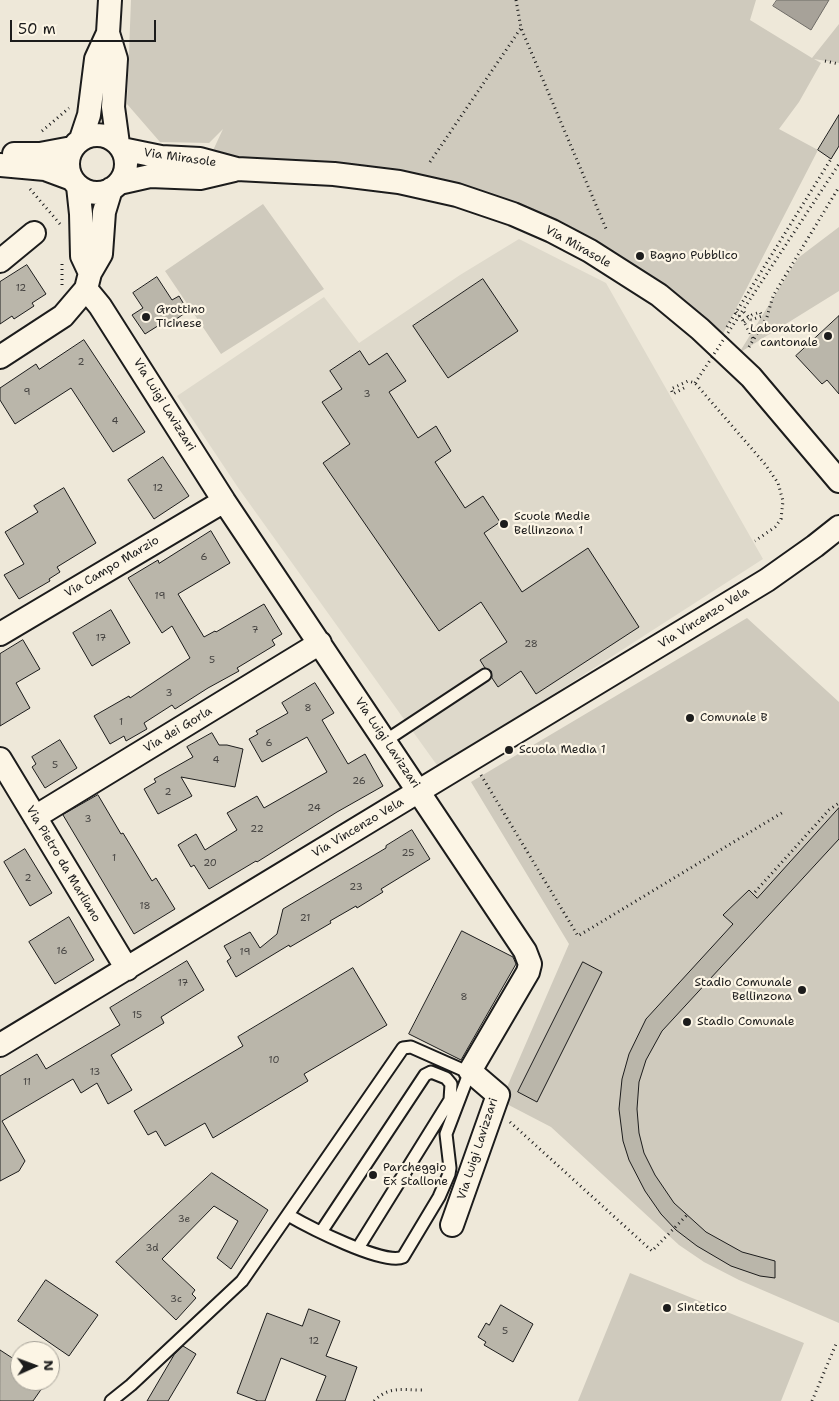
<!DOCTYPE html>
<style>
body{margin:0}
#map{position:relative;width:839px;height:1401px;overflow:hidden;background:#eee8d9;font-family:"Shantell Sans",sans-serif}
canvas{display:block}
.north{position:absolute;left:10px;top:1341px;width:50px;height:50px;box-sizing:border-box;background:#fcf5e5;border:1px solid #a29e95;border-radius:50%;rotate:88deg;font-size:14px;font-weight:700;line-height:20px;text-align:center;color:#1c1c1c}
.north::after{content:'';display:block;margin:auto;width:18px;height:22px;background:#1c1c1c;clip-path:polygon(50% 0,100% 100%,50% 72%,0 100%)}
.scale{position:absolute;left:10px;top:20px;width:146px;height:22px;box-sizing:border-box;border:2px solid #1c1c1c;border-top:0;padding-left:6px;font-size:15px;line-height:18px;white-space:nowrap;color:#1c1c1c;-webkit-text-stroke:4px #fcf5e5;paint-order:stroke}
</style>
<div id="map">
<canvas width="839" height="1401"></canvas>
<div class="north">N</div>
<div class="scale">50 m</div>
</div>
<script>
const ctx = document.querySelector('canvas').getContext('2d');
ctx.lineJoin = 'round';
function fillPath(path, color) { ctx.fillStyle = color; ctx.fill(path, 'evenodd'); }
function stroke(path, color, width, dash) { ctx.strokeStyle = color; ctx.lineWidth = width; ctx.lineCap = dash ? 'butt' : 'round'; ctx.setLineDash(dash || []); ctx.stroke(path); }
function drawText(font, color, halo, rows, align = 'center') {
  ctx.font = font + ' "Shantell Sans",sans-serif'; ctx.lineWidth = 4.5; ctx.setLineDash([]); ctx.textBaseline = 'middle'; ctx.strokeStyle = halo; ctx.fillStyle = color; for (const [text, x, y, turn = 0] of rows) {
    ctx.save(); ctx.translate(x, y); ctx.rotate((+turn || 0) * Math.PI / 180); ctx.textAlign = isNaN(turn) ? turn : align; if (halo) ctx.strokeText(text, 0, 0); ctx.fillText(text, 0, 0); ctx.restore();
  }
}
fillPath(new Path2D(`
 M519 239 606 283 763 559 439 768 239 489 177 396 324 297 359 343 460 275Z`), '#ded9cb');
fillPath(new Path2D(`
 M131 0H756L750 20 812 58 839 24V63L814 59 821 63 799 102 779 129 818 150 723 334 618 257 502 199 403 170 209 159 223 129 209 143 160 142 127 104Z
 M263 204 324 289 221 354 165 271Z
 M839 227V291L739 353 798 258Z
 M747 618 839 702V1323L739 1280 704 1262 679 1245 551 1127 501 1101 569 944 471 782Z
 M630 1273 804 1343 781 1401H578Z`), '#cfcabd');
const water = new Path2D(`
 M777 0H829L811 30 773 6Z`);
fillPath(water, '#a7a299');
stroke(water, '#6f6c67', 1);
const building = new Path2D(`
 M839 115V146L831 159 818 150Z
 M27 265 46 294 32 303 34 306 14 319 12 316 0 324V282Z
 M157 277 172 300 179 296 188 311 166 326 164 322 145 334 132 315 143 308 133 293Z
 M483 279 518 331 448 378 413 326Z
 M839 316V394L827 380 822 384 796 356Z
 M84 340 145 432 113 452 71 388 15 424 0 400V388L36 364 39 369Z
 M360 351 369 365 387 353 406 381 389 392 418 438 436 426 451 451 435 462 465 508 483 496 500 522 484 533 522 592 588 548 639 627 536 694 521 671 498 687 492 678 491 671 485 668 480 660 507 642 481 602 439 631 323 463 350 444 322 402 342 389 330 371Z
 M163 457 189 496 154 519 128 480Z
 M64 488 96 543 57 567 60 572 49 579 50 581 19 599 4 575 24 564 5 532 38 512 34 506Z
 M211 531 230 563 178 594 204 637 215 631 216 632 264 604 282 634 272 640 275 645 237 668 239 671 208 688 175 709 172 705 144 723 147 729 126 741 124 736 110 744 94 716 129 696 130 698 190 658 172 626 162 633 128 578 158 560 159 563Z
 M111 610 130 643 92 666 73 633Z
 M23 640 40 669 16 683 30 708 0 726V654Z
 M315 683 334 713 322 720 348 764 365 754 383 786 337 812 257 862 256 861 209 889 194 865 191 867 178 845 196 834 205 850 237 830 227 813 257 796 264 808 327 772 307 737 262 762 249 739 258 734 256 731 288 713 282 703Z
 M212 733 219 745H227L243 749 235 787 181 777 192 796 158 814 144 789 156 782 154 779 193 757 187 747Z
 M60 740 77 768 45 788 32 767 36 764 32 757Z
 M98 795 121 834 123 833 152 881 156 878 175 909 134 934 63 815Z
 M839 808V839L662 1031 646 1060 639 1082 637 1109 639 1133 644 1153 655 1175 674 1203 706 1232 742 1252 775 1261V1278L760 1276 731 1266 697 1246 676 1230 661 1214 645 1191 629 1160 623 1141 619 1109 622 1079 629 1054 646 1019 733 924 723 915 749 890 757 898Z
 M412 830 430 859 381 889 383 892 357 908 356 906 330 921 331 923 290 947 289 945 236 977 227 961 231 958 224 946 250 932 260 948 277 934 283 909 386 848V846Z
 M25 849 52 893 30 906 4 862Z
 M69 917 94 960 55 984 29 942Z
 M462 931 513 957 516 964 461 1060 409 1034Z
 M187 961 204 990 161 1017 164 1023 111 1055 132 1090 108 1104 97 1083 81 1093 73 1079 2 1121 25 1161 19 1171 0 1181V1076L37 1054 46 1069 120 1025 110 1008Z
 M583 962 602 972 537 1102 518 1092Z
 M353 968 387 1025 304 1074 308 1081 213 1138 205 1123 165 1146 156 1131 148 1135 134 1111 243 1046 238 1037Z
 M212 1173 268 1210 231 1269 217 1258 238 1221 214 1206 162 1259 195 1290 192 1294 196 1298 176 1320 116 1262Z
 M46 1280 98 1315 69 1356 18 1321Z
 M501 1305 533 1324 513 1362 484 1345 486 1342 478 1337 486 1323 489 1325Z
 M309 1309 340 1321 326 1356 357 1367 345 1401H316L326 1376 281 1358 265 1401H258L237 1393 267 1313 302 1326Z
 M183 1346 196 1354 168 1401H147L174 1355Z
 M0 1350 20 1363V1381H47L33 1401H0Z`);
fillPath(building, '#bab6aa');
stroke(building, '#1c1c1c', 1);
const service = new Path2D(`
 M385 741 485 675
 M321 1232 425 1075 431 1072 446 1078 451 1084 450 1100 358 1248
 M111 1401 131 1385 242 1281 403 1048 411 1047 463 1070 470 1071 446 1134 450 1168 449 1174 439 1197 403 1257C384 1266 307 1226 288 1215`);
const minor = new Path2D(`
 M110 0 108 33 116 59 113 107 118 144
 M68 164a29 29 0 1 1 58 0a29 29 0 1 1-58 0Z
 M81 139 89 115 96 59 108 33
 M122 149 161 157 200 159 237 169 334 174 399 182 457 195 513 214 552 231 590 251 659 295 700 329 751 377 839 481
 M14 154H40L72 148
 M0 165 45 169 72 179
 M119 183 150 176 200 178 234 170
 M78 186 81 214 82 256 90 273
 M0 261 34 233
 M86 289 100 306 224 501 525 951 530 964 528 972 470 1071 498 1095 452 1225
 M0 357 63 316 86 289 90 273 101 254 104 212 111 189
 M0 634 224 501
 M0 759 127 969
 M35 817 320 643
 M0 1045 767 580 815 546 839 527`);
stroke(service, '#1c1c1c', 15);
stroke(minor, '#1c1c1c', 26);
stroke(new Path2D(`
 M516 0 521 28 607 231
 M825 61 839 64
 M42 131 69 108
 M430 162 521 28
 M30 189 60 224
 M62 264V286
 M736 312 744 322 753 339
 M744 322 752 315 760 312 762 316 751 320
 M727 327 831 159
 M749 347 767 317 773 296 839 187
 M684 388 673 394 671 389 688 381 695 383 765 464 778 483 783 501 781 519 775 527 755 541
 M481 775 578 936 785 811
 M755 892 829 810 839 803
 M510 1122 652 1251 688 1214
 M374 1401C389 1386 402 1390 422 1390
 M812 1401 836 1344 839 1345`), '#1c1c1c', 3, [1, 4]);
stroke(service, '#fcf5e5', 11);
stroke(minor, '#fcf5e5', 22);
stroke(new Path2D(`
 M744 312 751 320
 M695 383 839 164`), '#1c1c1c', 3, [1, 4]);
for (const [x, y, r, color] of [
 [640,256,5,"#1c1c1c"],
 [146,317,5,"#1c1c1c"],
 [828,336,5,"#1c1c1c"],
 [504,524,5,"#1c1c1c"],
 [690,718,5,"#1c1c1c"],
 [509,750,5,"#1c1c1c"],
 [802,990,5,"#1c1c1c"],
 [687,1022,5,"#1c1c1c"],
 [373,1175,5,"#1c1c1c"],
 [667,1308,5,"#1c1c1c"]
]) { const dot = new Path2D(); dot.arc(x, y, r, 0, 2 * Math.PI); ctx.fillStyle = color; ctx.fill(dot); stroke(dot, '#fcf5e5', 2); }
drawText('10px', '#444240', null, [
 ["12",21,288],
 ["2",81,362],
 ["9",27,392],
 ["3",367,394],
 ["4",115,421],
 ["12",158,488],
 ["6",204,557],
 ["19",160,596],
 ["7",255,630],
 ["17",101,638],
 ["28",531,644],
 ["5",212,660],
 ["3",169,693],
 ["8",308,708],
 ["1",121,722],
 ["6",269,743],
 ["4",216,760],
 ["5",55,765],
 ["26",359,781],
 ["2",168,792],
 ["24",314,808],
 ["3",88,819],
 ["22",257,829],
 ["25",408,853],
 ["1",114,858],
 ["20",210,863],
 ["2",28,878],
 ["23",356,887],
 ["18",145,906],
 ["21",305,918],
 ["16",62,951],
 ["19",245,952],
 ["17",183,983],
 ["8",464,997],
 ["15",137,1015],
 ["10",274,1060],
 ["13",95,1072],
 ["11",27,1082],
 ["3e",184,1219],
 ["3d",152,1248],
 ["3c",176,1299],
 ["5",505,1331],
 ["12",314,1341]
]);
drawText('12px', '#1c1c1c', '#fcf5e5', [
 ["Via Mirasole",180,158,8],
 ["Via Mirasole",578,247,29],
 ["Via Luigi Lavizzari",164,405,58],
 ["Via Campo Marzio",112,567,-31],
 ["Via Vincenzo Vela",704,618,-32],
 ["Via dei Gorla",178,730,-31],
 ["Via Luigi Lavizzari",387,743,56],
 ["Via Vincenzo Vela",358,828,-31],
 ["Via Pietro da Marliano",63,864,59],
 ["Via Luigi Lavizzari",478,1149,-72]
]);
drawText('12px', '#1c1c1c', '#fcf5e5', [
 ["Bagno Pubblico",650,256],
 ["Grottino",156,310],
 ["Ticinese",156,324],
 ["Laboratorio",818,329,"right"],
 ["cantonale",818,343,"right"],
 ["Scuole Medie",514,517],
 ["Bellinzona 1",514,531],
 ["Comunale B",700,718],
 ["Scuola Media 1",519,750],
 ["Stadio Comunale",792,983,"right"],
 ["Bellinzona",792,997,"right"],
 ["Stadio Comunale",697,1022],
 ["Parcheggio",383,1168],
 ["Ex Stallone",383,1182],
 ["Sintetico",677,1308]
], 'left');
</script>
